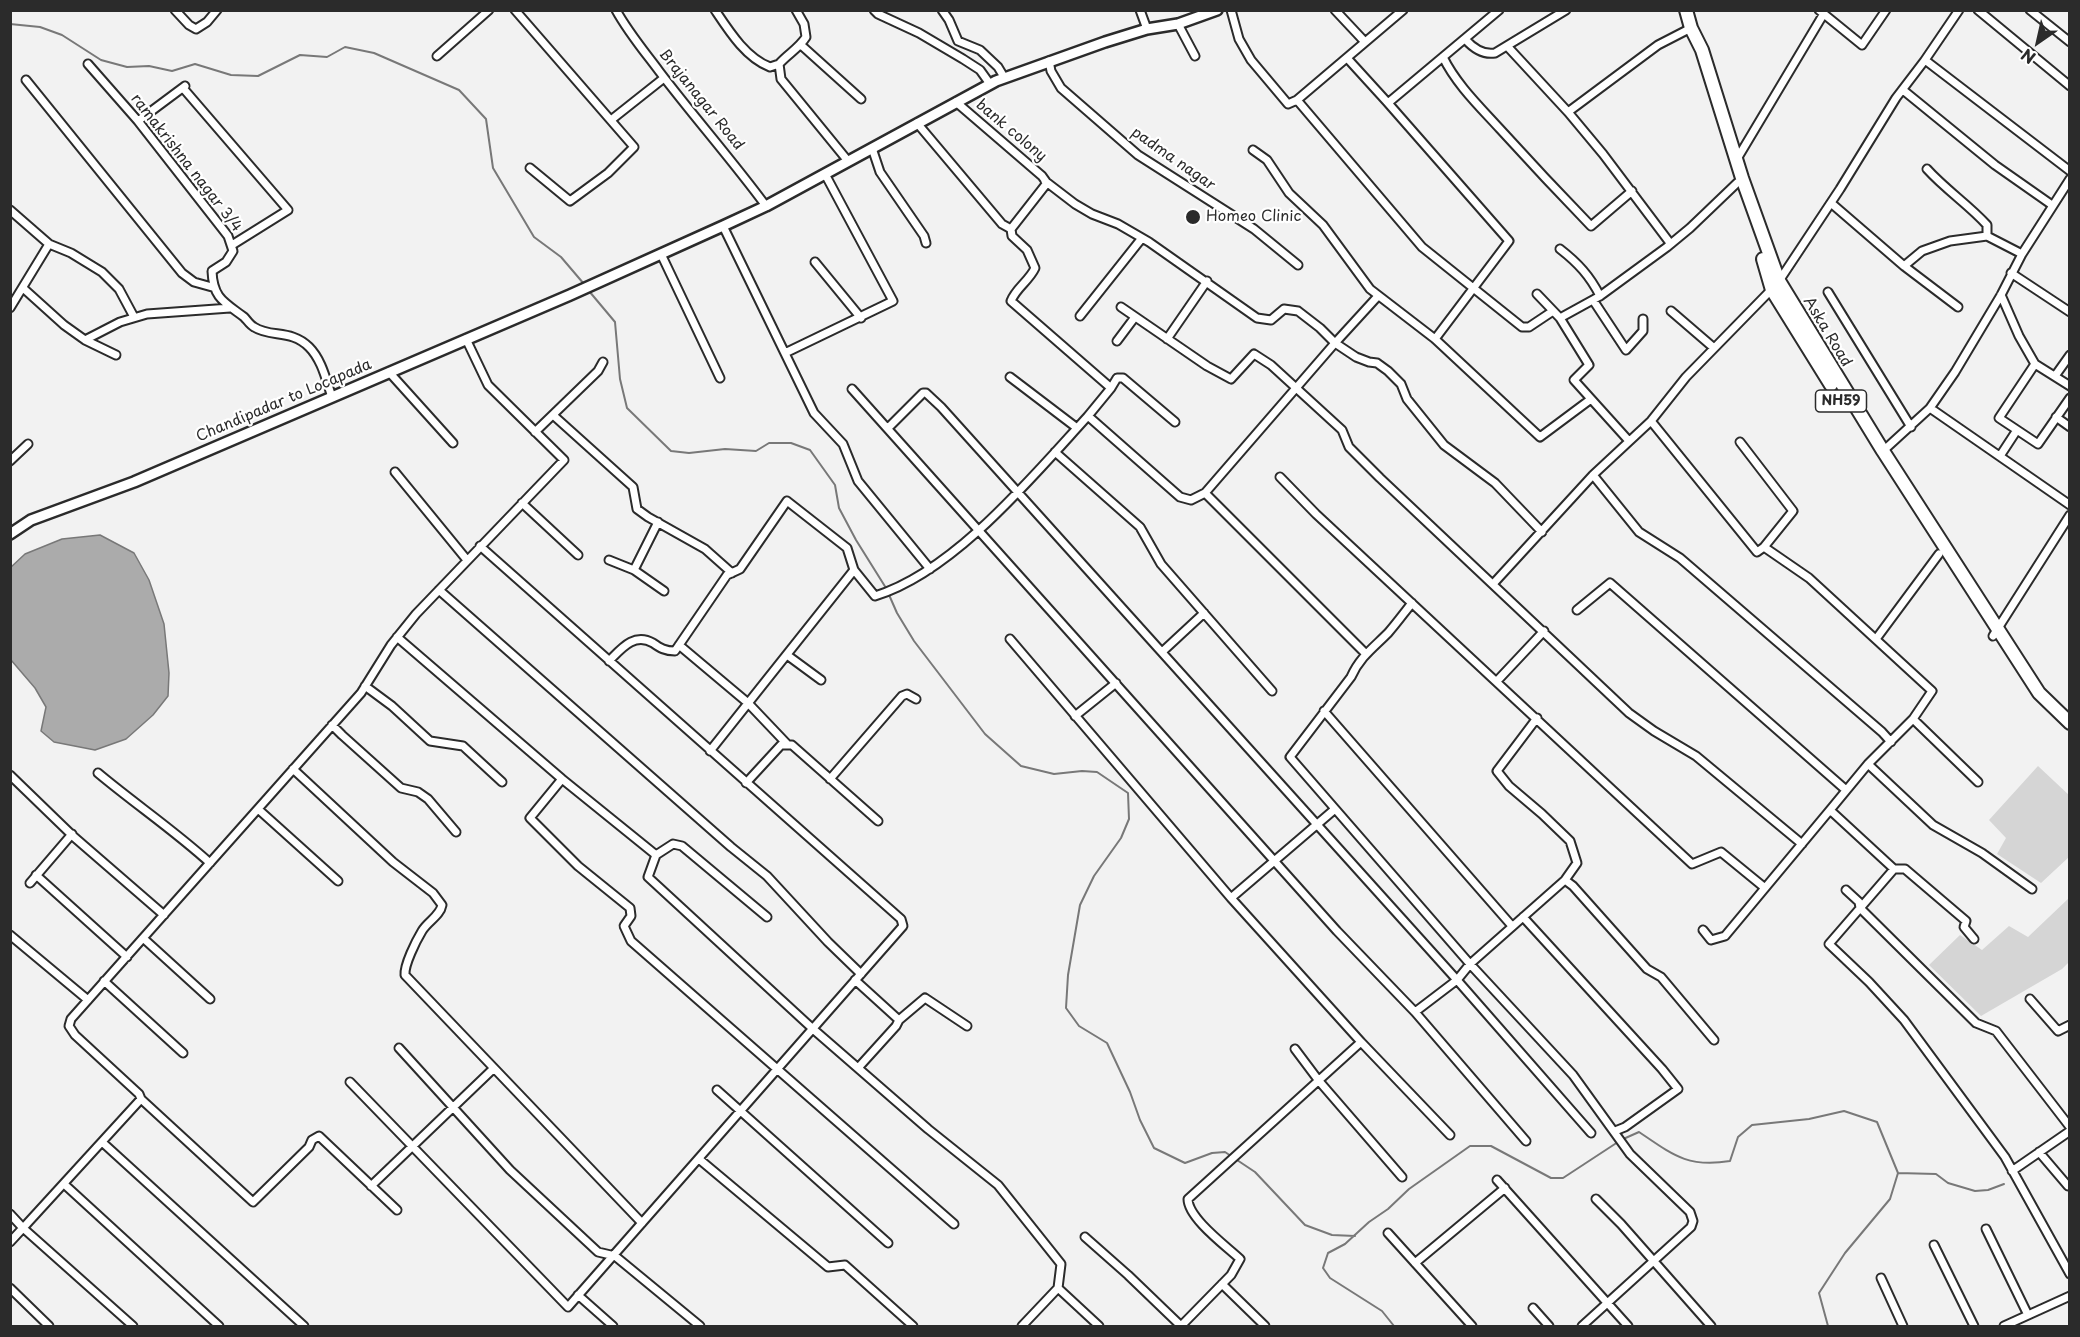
<!DOCTYPE html>
<style>
body{margin:0}
#map{position:relative;width:2080px;height:1337px;overflow:hidden;background:#f2f2f2;font-family:"Playpen Sans",sans-serif}
canvas{display:block}
.frame{position:absolute;inset:0;border:12px solid #2b2b2b;pointer-events:none}
.north{position:absolute;left:2008px;top:12px;width:60px;height:60px;-webkit-text-stroke:4px #fff;paint-order:stroke;rotate:214deg;font-size:16px;font-weight:700;line-height:24px;text-align:center;color:#2b2b2b}
.north::after{content:'';display:block;margin:auto;width:21px;height:27px;background:#2b2b2b;clip-path:polygon(50% 0,100% 100%,50% 72%,0 100%)}
</style>
<div id="map">
<canvas width="2080" height="1337"></canvas>
<div class="frame"></div>
<div class="north">N</div>
</div>
<script>
const ctx = document.querySelector('canvas').getContext('2d');
ctx.lineJoin = 'round';
function fillPath(path, color) { ctx.fillStyle = color; ctx.fill(path, 'evenodd'); }
function stroke(path, color, width, dash) { ctx.strokeStyle = color; ctx.lineWidth = width; ctx.lineCap = dash ? 'butt' : 'round'; ctx.setLineDash(dash || []); ctx.stroke(path); }
function drawText(font, color, halo, rows, align = 'center') {
  ctx.font = font + ' "Playpen Sans",sans-serif'; ctx.lineWidth = 4.5; ctx.setLineDash([]); ctx.textBaseline = 'middle'; ctx.strokeStyle = halo; ctx.fillStyle = color; for (const [text, x, y, turn = 0] of rows) {
    ctx.save(); ctx.translate(x, y); ctx.rotate((+turn || 0) * Math.PI / 180); ctx.textAlign = isNaN(turn) ? turn : align; if (halo) ctx.strokeText(text, 0, 0); ctx.fillText(text, 0, 0); ctx.restore();
  }
}
fillPath(new Path2D(`
 M2038 766 2070 796 2069 857 2041 883 1997 854 2006 838 1989 820Z
 M2069 898V962L2062 969 1981 1016 1929 965 1960 935 1982 950 2009 926 2028 937Z`), '#d5d5d5');
const water = new Path2D(`
 M100 535 134 553 149 580 164 624 169 673 168 696 153 715 126 739 95 750 54 742 41 731 46 707 35 688 11 660 10 568 25 554 62 539Z`);
fillPath(water, '#ababab');
stroke(water, '#787878', 1.5);
stroke(new Path2D(`
 M10 24 40 27 62 35 101 60 127 67 149 66 172 71 195 64 231 75 258 76 300 55 327 57 345 47 374 53 459 90 486 119 493 168 534 237 561 257 584 284
 M589 291 615 322 620 379 627 408 671 451 689 453 725 449 756 451 769 443H791L810 450 835 485 839 508 856 540 886 588 897 613 914 641 985 734 1021 766 1054 774 1082 771 1097 772 1128 793 1129 819 1121 838 1094 876 1080 905 1068 975 1066 1008 1079 1026 1107 1043 1130 1092 1140 1120 1154 1148 1185 1163 1212 1153 1225 1152 1255 1172 1305 1225 1332 1235 1355 1236
 M1898 1173 1936 1174 1948 1183 1975 1191 1988 1190 2004 1184
 M1394 1326 1382 1311 1330 1278 1323 1268 1328 1253 1345 1244 1369 1222 1388 1209 1409 1189 1470 1146H1491L1551 1178H1563L1621 1140 1639 1132C1673 1155 1688 1168 1730 1161L1738 1137 1752 1125 1809 1119 1844 1111 1877 1122 1898 1173 1890 1199 1845 1253 1819 1293 1828 1326`), '#787878', 2);
const minor = new Path2D(`
 M175 10 189 25 196 29 207 22 217 10
 M515 10 634 147 608 173 570 201 530 168
 M616 10C628 32 644 51 659 71 694 117 732 160 766 206
 M715 10C729 31 746 58 770 67L779 64
 M796 10 804 24 806 37C799 48 788 54 779 64L781 79 848 161
 M874 10 878 14 919 33 963 59 980 70 990 84
 M942 10 949 20 958 41 980 50 998 67 1004 77
 M1140 10 1147 29
 M1231 10 1239 39 1251 60 1288 104 1297 100 1403 10
 M1335 10 1365 42
 M1819 10 1862 45 1886 10
 M1978 10 2070 86
 M2030 10 2070 42
 M1178 24 1195 56
 M1465 39C1473 48 1483 55 1495 53L1566 10
 M801 45 861 99
 M1507 46 1568 112 1658 45 1691 28
 M437 56 489 10
 M1443 57C1456 84 1480 107 1500 129 1530 162 1560 194 1591 226L1632 191
 M1347 58 1388 103 1499 10
 M1925 60 2070 171
 M1049 61 1051 71 1061 88 1138 155 1254 229 1298 265
 M88 64 138 121 228 236 233 251 226 262 212 271C213 298 224 302 244 317 247 320 250 325 254 327 271 338 291 329 309 347 322 360 326 380 332 397
 M26 80 182 273 194 282 212 287
 M183 88 288 210 232 245
 M1903 90 1995 165 2052 205
 M1297 100 1422 247 1522 327H1529L1553 311
 M956 102 1042 176 1047 183 1011 229 1012 236 1027 250 1035 268C1029 281 1016 288 1011 301L1111 388 1088 416 1180 497 1191 500 1205 493
 M1388 103 1509 241 1435 339
 M1568 112 1603 154 1670 243
 M611 120 664 78
 M138 121 185 86
 M917 123 1002 224 1011 229
 M872 148 880 172 924 236 926 243
 M1253 150 1267 160 1289 193 1323 225 1370 289 1435 339 1540 437 1591 399
 M1737 159 1823 15
 M1927 169C1946 190 1969 205 1987 225V236L2022 254
 M1045 181 1075 204 1092 214 1118 224 1149 242 1257 318 1271 320 1284 309 1298 311 1320 328 1335 343 1205 493 1365 653
 M1831 203 1904 266 1922 251 1950 241 1987 236
 M10 210 49 244 71 253 102 272 119 289 134 317
 M723 226 814 413 843 444 858 481 930 569
 M1560 249C1578 263 1590 276 1600 296
 M661 254 720 378
 M815 262 861 318
 M1904 266 1958 307
 M2011 273 2070 312
 M1779 281 1840 189 1896 98 1925 60 1959 10
 M23 288 64 325 85 340 116 355
 M1828 292 1911 427
 M1537 294 1560 318 1589 365 1574 380 1629 441
 M2001 295 2019 336 2035 364 2070 386
 M1378 296 1335 343 1356 357 1369 362 1377 363 1388 371 1401 384 1407 399 1444 445 1495 483 1542 532
 M1593 300 1626 350 1643 331V319
 M1121 307 1207 366 1231 379 1254 354 1271 365 1342 430 1349 447 1380 478 1629 713 1654 731 1696 756 1802 844
 M10 308 49 244
 M1671 311 1714 348
 M1080 316 1142 238
 M1560 318 1600 296 1667 247 1690 228 1737 183
 M1167 339 1207 281
 M85 340 120 322 147 314 230 308
 M1117 341 1135 317
 M785 353 893 301 825 174
 M2035 364 1999 418 2038 444 2070 398
 M389 372 453 443
 M2055 376 2070 355
 M1010 377 1077 428
 M1111 388 1117 378H1123L1175 422
 M852 389 1337 931 1415 1012 1457 980 1470 964 1565 880 1577 863 1570 841 1542 814 1509 786 1497 771 1537 718
 M1930 408 2070 505
 M553 415 633 487 637 509 648 517 705 549 732 573
 M2056 417 2070 427
 M1651 421 1757 552 1764 547 1793 511 1740 442
 M888 428 923 393H926L941 407 1457 980 1591 1133
 M535 432 598 371 603 362
 M1883 451 1930 408 1955 372 2001 295 2022 254 2070 179
 M1055 452 1140 527 1161 564 1272 691
 M2000 456 2017 430
 M10 461 28 444
 M395 472 467 560
 M1593 475 1639 532 1680 558 1882 732 1891 742
 M1280 477 1316 514 1692 864 1721 852 1765 888
 M522 503 578 555
 M1764 547 1809 578 1932 691 1913 719 1868 764 1830 810 1894 869 1829 944 1869 982 1904 1020 2005 1157 2070 1274
 M609 560 634 570 664 591
 M634 570 658 522
 M1493 584 1593 475 1651 421 1686 377 1772 289
 M439 590 731 847 767 876 828 942 861 974
 M1412 603C1404 613 1396 624 1388 633 1373 648 1360 657 1351 677L1290 757 1470 964 1573 1075 1630 1154 1690 1212 1693 1221 1691 1227 1582 1326
 M1577 610 1610 583 1846 790
 M1993 636 2070 515
 M397 637 562 779 656 855
 M1010 639 1231 898
 M1876 639 1939 554
 M679 645 748 703 787 744
 M1162 652 1204 613
 M787 655 821 680
 M609 661C621 649 634 632 653 643 660 648 665 651 675 651L727 575 740 569 787 501 847 548 854 570 875 596C954 572 1033 476 1088 416
 M1497 681 1544 631
 M365 686 392 706 430 741 463 746 502 782
 M1324 711 1512 926
 M1075 716 1116 683
 M1913 719 1978 782
 M332 725 342 735 401 788 418 792 428 799 456 832
 M710 751 854 570
 M1868 764 1933 825 1982 853 2032 889
 M293 769 393 862 433 893 442 905C440 916 428 921 422 931 416 941 404 965 405 975L642 1223
 M98 773C135 804 175 831 210 863
 M10 775 74 837 164 915
 M562 779 530 818 578 866 630 908 631 916 624 926 631 941 954 1224
 M830 779 902 696 907 694 916 699
 M746 783 781 745H792L878 821
 M258 809 338 881
 M1894 869H1905L1966 921 1964 927 1974 939
 M36 875 127 957
 M1565 880 1573 886 1647 969 1661 977 1714 1040
 M30 883 72 834
 M1846 890 1859 902 1860 908 1976 1023 1996 1031 2070 1127
 M767 917 682 846 673 844 656 855 648 877 813 1029 928 1129 998 1185 1061 1264 1058 1288 1022 1326
 M1523 917 1662 1069 1678 1089 1625 1127 1615 1131
 M1703 930 1711 940 1725 936 1830 810
 M10 935 88 1000
 M143 938 210 999
 M855 980 899 1020
 M104 981 183 1053
 M2030 999 2058 1031 2070 1025
 M1415 1012 1526 1141
 M1361 1042 1450 1135
 M399 1048 510 1170 598 1252 615 1256 700 1326
 M1295 1049 1319 1081 1402 1177
 M858 1068 896 1026 899 1020 925 998 967 1026
 M350 1082 568 1307 903 926 901 919 480 546
 M717 1090 888 1243
 M141 1099 253 1202 309 1147 312 1140 319 1136 397 1210
 M102 1142 304 1326
 M2039 1152 2068 1186H2070
 M699 1159 828 1267 845 1265 913 1326
 M2012 1171 2070 1131
 M1497 1180 1628 1326
 M64 1184 219 1326
 M371 1186 493 1069
 M1596 1199 1621 1224 1711 1326
 M10 1214 23 1228 10 1242
 M1986 1229 2028 1315
 M1388 1233 1472 1326
 M1085 1237 1128 1275 1181 1326
 M1934 1245 1974 1326
 M1415 1263 1505 1188
 M1881 1278 1903 1326
 M1222 1284 1265 1326
 M10 1288 49 1326
 M1058 1288 1099 1326
 M578 1295 613 1326
 M1533 1308 1549 1326
 M133 1326 23 1228 141 1099 139 1094 75 1035 69 1026 71 1019 361 693 391 645 416 614 564 460 488 385 466 339
 M1181 1326 1231 1275 1240 1259C1226 1246 1188 1218 1188 1199L1361 1042 1231 898 1335 809
 M2004 1326 2070 1296`);
const tertiary = new Path2D(`
 M10 534 31 520 134 482 570 295 723 226 766 206 996 81 1105 42 1147 29 1178 24 1217 10`);
const trunk = new Path2D(`
 M1686 10 1691 28 1702 50 1742 178 1779 281 1883 451 2039 693 2070 723
 M1763 259 1772 290 1831 385`);
stroke(minor, '#2b2b2b', 11);
stroke(tertiary, '#2b2b2b', 14);
stroke(trunk, '#2b2b2b', 16);
stroke(minor, '#fff', 7);
stroke(tertiary, '#fff', 9);
stroke(trunk, '#fff', 12);
for (const [x, y, r, color] of [
 [1193,217,8,"#2b2b2b"]
]) { const dot = new Path2D(); dot.arc(x, y, r, 0, 2 * Math.PI); ctx.fillStyle = color; ctx.fill(dot); stroke(dot, '#fff', 2); }
for (const [x, y, w] of [
 [1841,401,51]
]) { const box = new Path2D(); box.roundRect(x - w / 2, y - 11, w, 22, 4.5); ctx.fillStyle = '#fff'; ctx.fill(box); stroke(box, '#2b2b2b', 1.5); }
drawText('bold 14px', '#2b2b2b', null, [
 ["NH59",1841,401]
]);
drawText('15px', '#2b2b2b', '#fff', [
 ["Brajanagar Road",701,100,51],
 ["bank colony",1011,131,40],
 ["padma nagar",1173,159,35],
 ["ramakrishna nagar 3/4",186,163,52],
 ["Aska Road",1827,332,59],
 ["Chandipadar to Locapada",284,401,-23]
]);
drawText('15px', '#2b2b2b', '#fff', [
 ["Homeo Clinic",1206,217]
], 'left');
</script>
